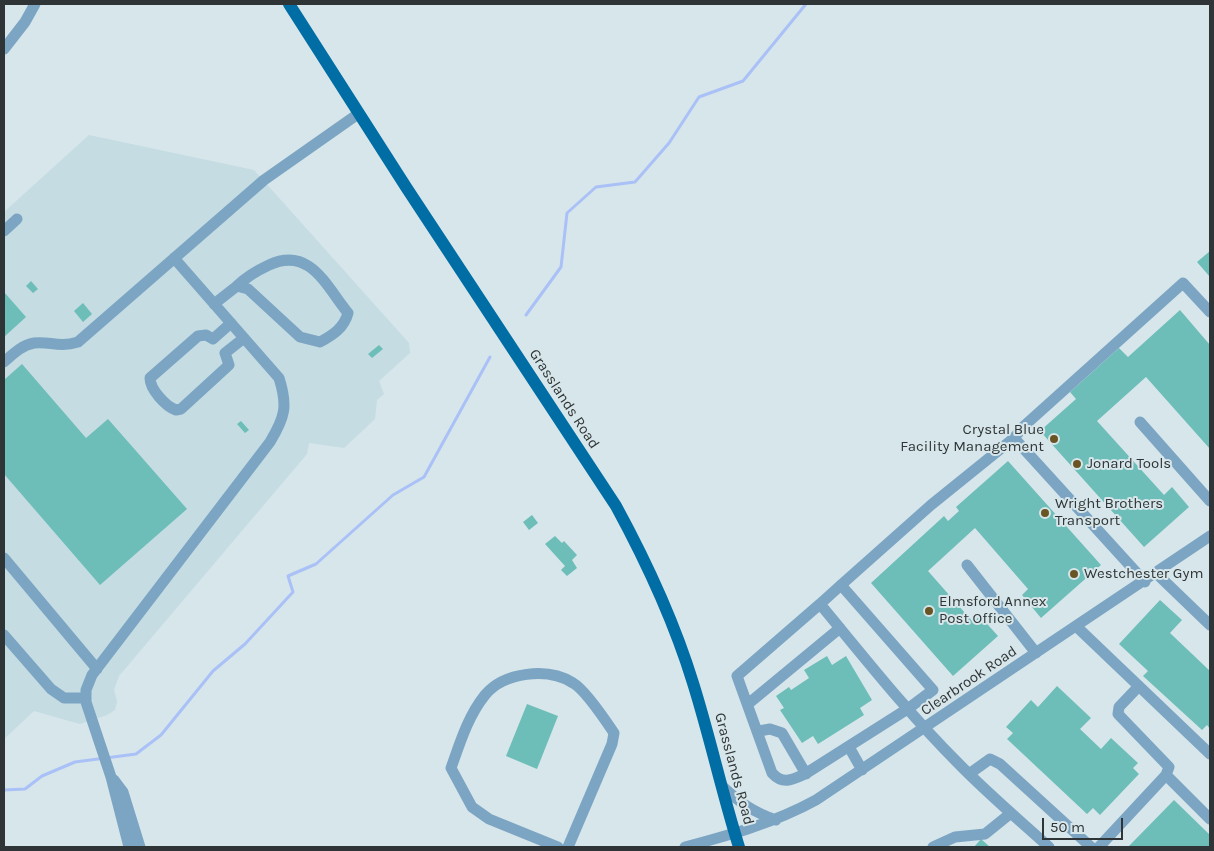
<!DOCTYPE html>
<style>
body{margin:0}
#map{position:relative;width:1214px;height:851px;overflow:hidden;background:#d7e6ea;font-family:Karla,sans-serif}
canvas{display:block}
.frame{position:absolute;inset:0;border:5px solid #2f3536;pointer-events:none}
.scale{position:absolute;left:1042px;top:818px;width:81px;height:22px;box-sizing:border-box;border:2px solid #2f3536;border-top:0;padding-left:6px;font-size:15px;line-height:18px;white-space:nowrap;color:#2f3536;-webkit-text-stroke:4px #d7e6ea;paint-order:stroke}
</style>
<div id="map">
<canvas width="1214" height="851"></canvas>
<div class="frame"></div>
<div class="scale">50 m</div>
</div>
<script>
const ctx = document.querySelector('canvas').getContext('2d');
ctx.lineJoin = 'round';
function fillPath(path, color) { ctx.fillStyle = color; ctx.fill(path, 'evenodd'); }
function stroke(path, color, width, dash) { ctx.strokeStyle = color; ctx.lineWidth = width; ctx.lineCap = dash ? 'butt' : 'round'; ctx.setLineDash(dash || []); ctx.stroke(path); }
function drawText(font, color, halo, rows, align = 'center') {
  ctx.font = font + ' Karla,sans-serif'; ctx.lineWidth = 4; ctx.setLineDash([]); ctx.textBaseline = 'middle'; ctx.strokeStyle = halo; ctx.fillStyle = color; for (const [text, x, y, turn = 0] of rows) {
    ctx.save(); ctx.translate(x, y); ctx.rotate((+turn || 0) * Math.PI / 180); ctx.textAlign = isNaN(turn) ? turn : align; if (halo) ctx.strokeText(text, 0, 0); ctx.fillText(text, 0, 0); ctx.restore();
  }
}
fillPath(new Path2D(`
 M89 135 254 170 409 343 410 353 379 381 384 394 377 400 375 419 344 448 309 443 307 454 119 676 114 690 117 701 115 710 107 715 80 724 34 711 4 739V212Z`), '#c4dce2');
stroke(new Path2D(`
 M526 315 561 267 567 213 596 187 635 182 669 143 699 97 743 81 806 4
 M4 790 25 789 42 776 75 762 136 754 161 735 213 671 245 644 293 592 288 576 316 564 393 495 424 477 490 357`), '#aac1f7', 3);
fillPath(new Path2D(`
 M1210 251V277L1197 262Z
 M31 281 38 289 33 293 26 286Z
 M4 292 26 317 4 337Z
 M83 303 92 314 83 322 74 311Z
 M1180 310 1210 345V449L1146 377 1097 421 1164 495 1172 487 1189 507 1144 547 1040 431 1076 399 1070 392 1119 348 1128 357Z
 M379 345 383 349 372 358 368 354Z
 M22 364 86 438 108 419 187 509 100 585 4 474V380Z
 M241 421 249 430 245 433 237 424Z
 M1008 461 1101 565 1041 618 1022 595 1028 589 975 528 928 571 973 622 980 616 998 636 953 676 871 583 944 516 948 521 959 511 956 507Z
 M532 515 538 523 529 530 523 522Z
 M555 536 562 543 564 541 577 555 572 560 577 568 567 576 561 570 565 566 545 544Z
 M1160 600 1182 620 1170 633 1210 671V729L1207 725 1202 730 1143 676 1148 671 1119 644Z
 M827 656 832 665 846 656 872 700 860 708 864 715 818 744 813 736 802 743 780 710 784 708 776 696 789 687 791 690 809 678 804 670Z
 M1057 686 1091 718 1080 729 1101 749 1111 738 1138 763 1133 768 1139 774 1100 815 1093 808 1087 814 1007 739 1013 733 1006 727 1031 700 1038 707Z
 M527 704 558 716 537 769 506 756Z
 M1174 800 1210 835 1209 847H1128Z
 M981 839 990 847H974Z`), '#6dbeb8');
stroke(new Path2D(`
 M4 49 25 22 35 4
 M4 231 17 219
 M214 304 237 286 248 289 300 337 320 342C333 335 344 328 348 313 326 286 310 246 269 265 256 271 247 276 237 286
 M231 323 213 339 206 335 198 336 150 378C150 389 165 406 176 410L181 409 229 365 225 353 244 338
 M4 362C13 354 22 345 34 343 50 341 58 348 78 342L264 180 358 114
 M1140 422 1210 501
 M1014 438 1145 582
 M4 558 97 669
 M967 565 1036 653
 M1156 573 1210 625
 M841 585 931 505 1014 438 1024 426 1183 283 1210 312
 M820 604 737 676 772 773C783 785 792 780 805 774L909 708 933 690 841 585 820 604C864 657 908 713 957 762 986 792 1018 819 1049 847
 M1077 627 1210 754
 M4 635 51 689 64 698H86
 M748 704 840 628
 M759 731 770 729 782 733 806 774
 M849 747 862 770
 M969 774 990 759 1000 764 1091 847
 M1166 775 1210 819
 M114 780 123 792 140 847
 M722 786C739 802 753 812 776 820
 M129 847 111 777 86 702V690L92 675 270 442C285 417 288 406 279 378L174 258
 M558 847 489 819 472 807 451 768C460 743 468 716 485 695 504 672 548 667 573 683 584 689 606 721 614 733L612 744 568 847
 M685 847C730 835 774 823 816 800L1210 536
 M933 847 955 837 985 834 1011 813
 M1099 847 1166 775 1169 767 1118 714 1119 707 1139 686`), '#7ca5c3', 11);
stroke(new Path2D(`
 M289 4 406 187 616 506C647 563 674 621 693 683 710 737 722 793 739 847`), '#006ea4', 12);
for (const [x, y, r, color] of [
 [1054,439,5,"#695524"],
 [1077,464,5,"#695524"],
 [1045,513,5,"#695524"],
 [1074,574,5,"#695524"],
 [929,611,5,"#695524"]
]) { const dot = new Path2D(); dot.arc(x, y, r, 0, 2 * Math.PI); ctx.fillStyle = color; ctx.fill(dot); stroke(dot, '#d7e6ea', 2); }
drawText('15px', '#2f3536', '#d7e6ea', [
 ["Grasslands Road",564,399,57],
 ["Clearbrook Road",969,681,-34],
 ["Grasslands Road",734,769,75]
]);
drawText('15px', '#2f3536', '#d7e6ea', [
 ["Crystal Blue",1044,430,"right"],
 ["Facility Management",1044,447,"right"],
 ["Jonard Tools",1087,464],
 ["Wright Brothers",1055,504],
 ["Transport",1055,521],
 ["Westchester Gym",1084,574],
 ["Elmsford Annex",939,602],
 ["Post Office",939,619]
], 'left');
</script>
